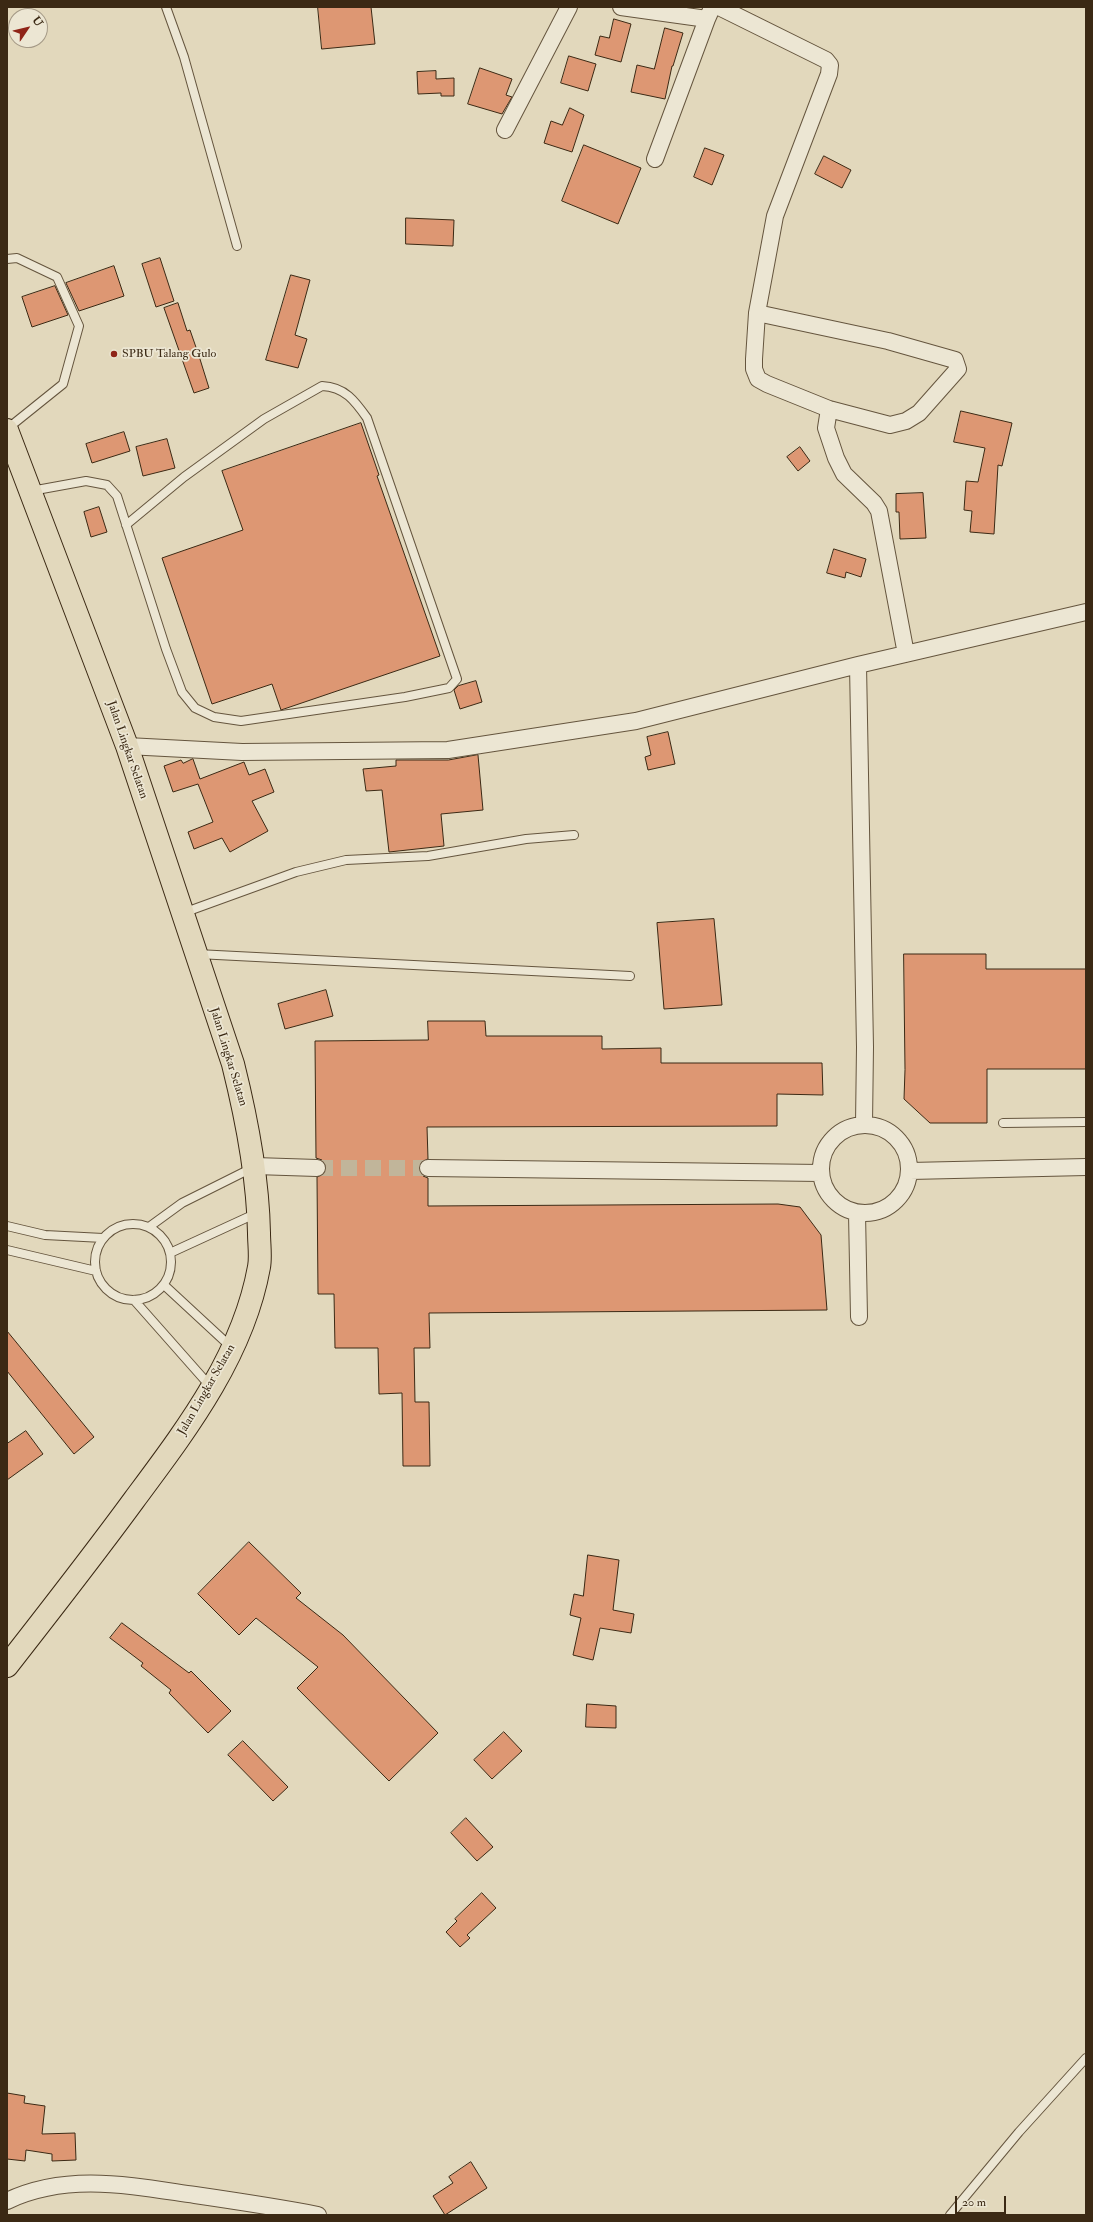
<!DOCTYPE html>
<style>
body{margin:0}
#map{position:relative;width:1093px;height:2222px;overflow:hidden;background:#e2d8bc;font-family:"IM FELL Double Pica",serif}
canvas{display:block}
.frame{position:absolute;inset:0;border:8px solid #3b2914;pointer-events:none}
.north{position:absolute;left:8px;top:8px;width:40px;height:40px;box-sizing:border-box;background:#ece6d3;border:1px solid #a59a87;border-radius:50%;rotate:55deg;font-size:11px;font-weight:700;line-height:16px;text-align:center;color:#3b2914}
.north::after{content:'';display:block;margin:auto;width:14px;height:18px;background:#8f2418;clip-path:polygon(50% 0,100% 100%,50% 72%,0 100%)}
.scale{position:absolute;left:955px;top:2196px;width:51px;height:18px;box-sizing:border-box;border:2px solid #3b2914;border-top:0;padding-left:5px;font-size:12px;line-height:14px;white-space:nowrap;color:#3b2914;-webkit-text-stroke:3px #ece6d3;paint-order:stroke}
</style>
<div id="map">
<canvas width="1093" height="2222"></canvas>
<div class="frame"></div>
<div class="north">U</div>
<div class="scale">20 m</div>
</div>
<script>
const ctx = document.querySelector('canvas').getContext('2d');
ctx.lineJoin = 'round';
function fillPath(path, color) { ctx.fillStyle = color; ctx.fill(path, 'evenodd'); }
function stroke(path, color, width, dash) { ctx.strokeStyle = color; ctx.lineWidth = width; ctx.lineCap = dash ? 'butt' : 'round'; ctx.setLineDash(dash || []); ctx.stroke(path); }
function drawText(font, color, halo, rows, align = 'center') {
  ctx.font = font + ' "IM FELL Double Pica",serif'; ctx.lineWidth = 3.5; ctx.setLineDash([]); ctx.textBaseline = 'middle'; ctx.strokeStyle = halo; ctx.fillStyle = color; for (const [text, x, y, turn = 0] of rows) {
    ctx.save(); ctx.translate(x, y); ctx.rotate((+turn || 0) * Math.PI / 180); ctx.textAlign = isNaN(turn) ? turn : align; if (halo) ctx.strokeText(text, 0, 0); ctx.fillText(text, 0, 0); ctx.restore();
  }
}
const building = new Path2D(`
 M318 7H371L375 44 322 49Z
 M614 19 631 24 621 62 595 55 600 36 609 38Z
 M665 28 683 33 673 66H672L665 99 631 92 637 65 654 69Z
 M569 56 596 64 588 91 561 83Z
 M480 68 512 79 506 95 512 97 502 114 468 104Z
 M436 71V79L454 78V96H441V93L418 94 417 72Z
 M570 108 584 115 572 152 544 143 551 121 562 125Z
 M584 145 641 168 618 224 562 201Z
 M705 148 724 155 712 185 694 177Z
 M824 156 851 170 842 188 815 174Z
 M406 218 454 220 453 246 406 244Z
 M160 258 174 301 156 307 142 264Z
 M114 266 124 296 79 311 66 283Z
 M291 275 310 280 295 335 307 339 298 368 266 360Z
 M55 286 68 315 32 327 22 297Z
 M178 303 187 331 190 330 199 356 209 388 194 393 164 308Z
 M961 411 1012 423 1002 466 998 465 994 534 970 532 972 511 964 510 966 481 978 482 985 448 954 442Z
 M361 423 379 475 377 476 440 656 284 709 281 710 272 684 212 704 162 558 243 530 222 471Z
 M124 432 130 451 92 463 86 444Z
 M167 439 175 468 143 476 136 447Z
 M800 447 810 461 798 471 787 457Z
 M923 493 926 538 900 539 899 512H896V494Z
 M99 507 107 532 91 537 84 512Z
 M834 549 866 559 861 577 846 572 845 578 827 573Z
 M476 681 482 702 460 709 454 690 458 686Z
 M668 732 675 764 648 770 645 757 651 755 647 737Z
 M478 755 483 810 441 814 444 846 389 852 382 790 366 791 363 769 396 766V760H448Z
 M193 759 200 779 244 762 249 775 265 769 274 792 252 801 268 831 230 852 222 838 194 849 188 832 213 822 198 784 173 792 164 766 181 760 183 763Z
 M714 919 722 1005 664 1009 657 923Z
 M904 954H986V969H1086V1069H987V1123H930L904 1099 905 1070Z
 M326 990 333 1016 285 1029 278 1004Z
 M428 1021H485L486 1036H602V1049L661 1048V1063H822L823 1095 777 1094V1126L427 1127 428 1159 420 1163 419 1168 423 1176 428 1178V1206L778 1204 800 1207 821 1235 827 1310 429 1313 430 1348H414L415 1402H429L430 1466H403L402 1393 379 1394 378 1348H335L334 1294H318L317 1177 325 1173 326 1168 322 1160 316 1158 315 1041 428 1040Z
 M7 1331 94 1437 74 1454 7 1371Z
 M26 1431 43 1454 7 1480V1444Z
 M249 1542 301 1593 296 1598 343 1635 438 1733 389 1781 297 1688 318 1667 256 1618 239 1635 198 1594Z
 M588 1555 619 1560 613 1610 634 1614 631 1633 600 1628 593 1660 573 1655 581 1618 570 1615 574 1594 583 1596Z
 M122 1623 189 1673 191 1671 231 1711 208 1733 169 1693 171 1690 141 1666 143 1663 110 1638Z
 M587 1704 616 1706V1728L586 1727Z
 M504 1732 522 1751 492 1779 474 1760Z
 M243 1741 288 1787 273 1801 228 1755Z
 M466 1818 493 1847 477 1861 451 1833Z
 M482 1893 496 1908 467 1935 470 1938 460 1947 446 1932 457 1921 455 1919Z
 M7 2093 25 2096 24 2103 45 2106 42 2134 75 2133 76 2160 52 2161V2154L26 2150 25 2161 7 2159Z
 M471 2162 487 2188 445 2215 433 2196 453 2183 449 2177Z`);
fillPath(building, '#dd9773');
stroke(building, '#3b2914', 1);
stroke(new Path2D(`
 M317 1168H428`), '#c1b59a', 16, [16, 8]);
const lane = new Path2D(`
 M166 7 184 57 237 246
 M7 259 17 258 57 277 79 326 63 384 7 429
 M31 491 86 481 107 485 117 496 166 649 182 692 195 708 214 717 241 721 405 697 449 688 457 679 367 418C355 401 345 387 322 386L264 419 184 477 126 525
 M183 913 296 872 346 860 428 856 526 839 574 835
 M197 954 630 976
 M1003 1123 1086 1122
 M95 1262a38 38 0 1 1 76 0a38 38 0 1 1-76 0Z
 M7 1226 45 1235 103 1238
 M149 1227 182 1203 252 1168
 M7 1250 96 1271
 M170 1253 257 1213
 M164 1285 231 1347
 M134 1300 210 1386
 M950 2215 1019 2132 1086 2058`);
const street = new Path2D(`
 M621 7 707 19 711 10
 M719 7 826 60 830 65 829 74 775 216 757 313 754 359V369L758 379 767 384 829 409 890 425 906 421 919 413 958 369 955 360 888 341 757 313
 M505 130 569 7
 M655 159 707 19
 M829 409 826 428 836 458 844 474 874 503 879 511 906 654
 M858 665 865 1047 864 1124
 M127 746 242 752 448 750 636 721 858 665 1086 612
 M821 1169a44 44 0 1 1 88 0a44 44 0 1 1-88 0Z
 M255 1166 317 1168
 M428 1168 821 1173
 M910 1171 1086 1167
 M857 1213 859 1317
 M7 2201C68 2172 132 2186 195 2195 236 2201 277 2207 318 2215`);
const highway = new Path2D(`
 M7 430 127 746 233 1064C247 1120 258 1176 259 1233 259 1244 261 1257 259 1267 243 1356 186 1430 134 1500 93 1556 50 1611 7 1666`);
stroke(lane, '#65553e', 10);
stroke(street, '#65553e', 18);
stroke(highway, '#3b2914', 24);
stroke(lane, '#ece6d3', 8);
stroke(street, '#ece6d3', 16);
stroke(highway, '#e2d8bc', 22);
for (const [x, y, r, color] of [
 [114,354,4,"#8f2418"]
]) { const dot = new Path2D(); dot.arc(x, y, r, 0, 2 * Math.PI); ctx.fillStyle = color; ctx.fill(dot); stroke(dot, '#ece6d3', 1.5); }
drawText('12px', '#3b2914', '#ece6d3', [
 ["SPBU Talang Gulo",122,354]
], 'left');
drawText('12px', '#3b2914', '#ece6d3', [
 ["Jalan Lingkar Selatan",127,750,71],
 ["Jalan Lingkar Selatan",228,1057,73],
 ["Jalan Lingkar Selatan",207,1390,-60]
]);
</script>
